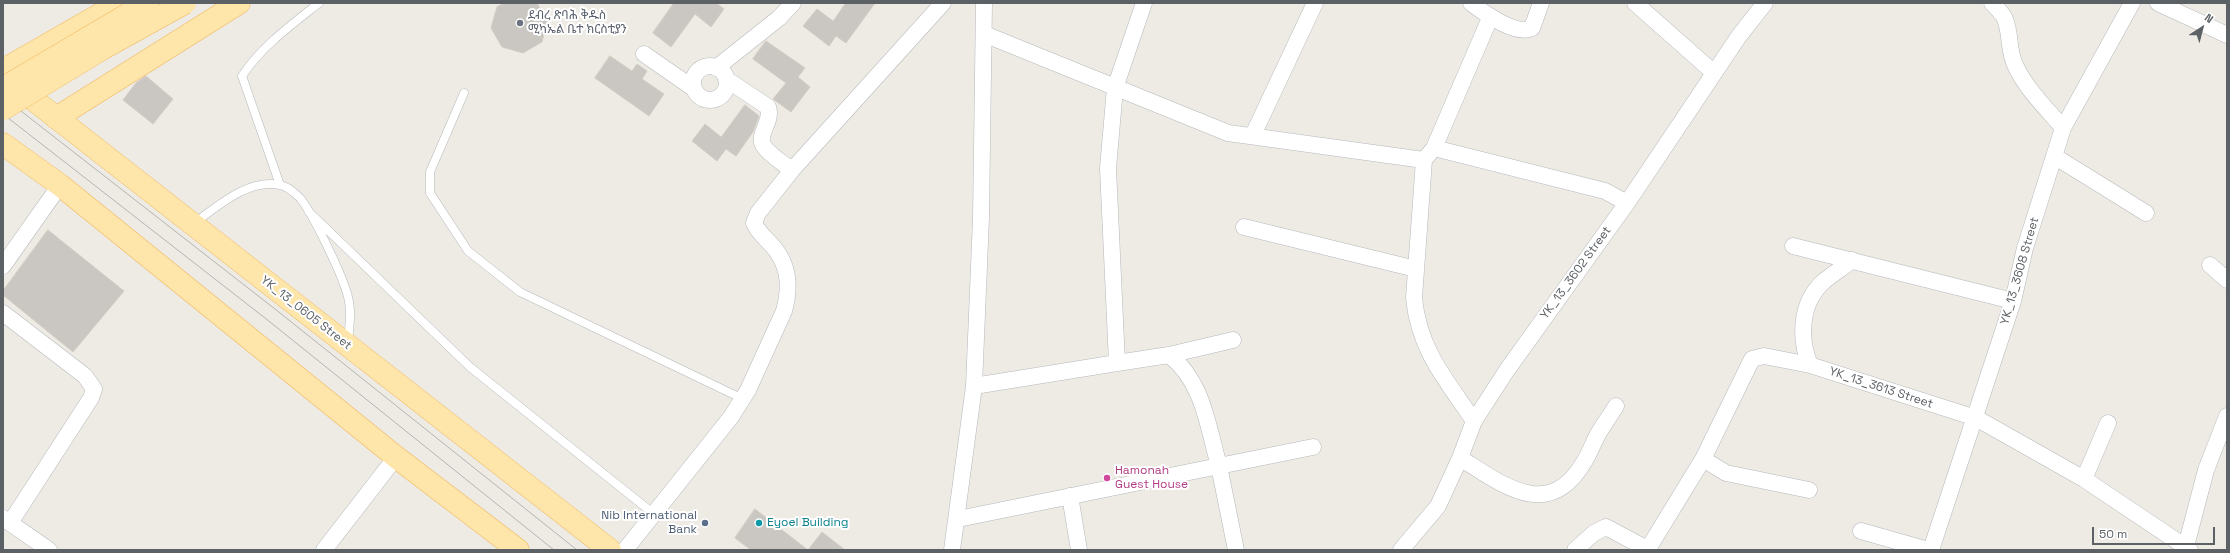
<!DOCTYPE html>
<meta charset="utf-8">
<style>
body{margin:0}
#map{position:relative;width:2230px;height:553px;overflow:hidden;background:#eeebe4;font-family:"Space Grotesk",sans-serif}
canvas{display:block}
.frame{position:absolute;inset:0;border:4px solid #5c6165;pointer-events:none}
.north{position:absolute;left:2182px;top:8px;width:40px;height:40px;-webkit-text-stroke:3px #fff;paint-order:stroke;rotate:36deg;font-size:11px;font-weight:700;line-height:16px;text-align:center;color:#5c6165}
.north::after{content:'';display:block;margin:auto;width:14px;height:18px;background:#5c6165;clip-path:polygon(50% 0,100% 100%,50% 72%,0 100%)}
.scale{position:absolute;left:2092px;top:527px;width:123px;height:18px;box-sizing:border-box;border:2px solid #5c6165;border-top:0;padding-left:5px;font-size:12px;line-height:14px;white-space:nowrap;color:#5c6165;-webkit-text-stroke:3px #fff;paint-order:stroke}
</style>
<div id="map">
<canvas width="2230" height="553"></canvas>
<div class="frame"></div>
<div class="north">N</div>
<div class="scale">50 m</div>
</div>
<script>
const ctx = document.querySelector('canvas').getContext('2d');
ctx.lineJoin = 'round';
function fillPath(path, color) { ctx.fillStyle = color; ctx.fill(path, 'evenodd'); }
function stroke(path, color, width, dash) { ctx.strokeStyle = color; ctx.lineWidth = width; ctx.lineCap = dash ? 'butt' : 'round'; ctx.setLineDash(dash || []); ctx.stroke(path); }
function drawText(font, color, halo, rows, align = 'center') {
  ctx.font = font + ' "Space Grotesk","Noto Sans Ethiopic",sans-serif'; ctx.lineWidth = 4; ctx.setLineDash([]); ctx.textBaseline = 'middle'; ctx.strokeStyle = halo; ctx.fillStyle = color; for (const [text, x, y, turn = 0] of rows) {
    ctx.save(); ctx.translate(x, y); ctx.rotate((+turn || 0) * Math.PI / 180); ctx.textAlign = isNaN(turn) ? turn : align; if (halo) ctx.strokeText(text, 0, 0); ctx.fillText(text, 0, 0); ctx.restore();
  }
}
const building = new Path2D(`
 M505 3H537L547 21 542 42 523 53 502 47 491 28 497 7Z
 M674 3H716L724 9 711 27 695 14 671 47 653 33Z
 M846 3H875L846 43 836 36 829 46 803 26 817 9 833 21Z
 M766 41 805 68 798 77 810 87 791 112 773 99 786 83 753 59Z
 M610 56 632 71 637 64 647 71 642 79 664 94 649 116 595 78Z
 M146 76 173 99 153 124 123 100 136 83Z
 M745 105 759 116 753 132 736 156 726 149 717 161 692 141 705 124 721 137Z
 M48 230 124 291 73 352 3 295V291Z
 M755 509 808 550 822 532 845 550H751L735 538Z`);
fillPath(building, '#cac6c1');
stroke(building, '#d3ccc3', 1);
const service = new Path2D(`
 M464 93 430 172V193L468 251 520 292 743 399
 M280 185 242 76C262 46 291 25 319 3
 M309 212 470 367 654 514
 M193 224C217 207 248 178 280 185 287 186 295 193 300 198 313 214 343 276 348 297 352 311 349 328 348 343`);
const minor = new Path2D(`
 M1471 3C1484 13 1516 36 1532 28L1541 3
 M1635 3 1713 72
 M1992 3C1996 7 2001 12 2004 17 2012 33 2007 50 2016 67 2027 90 2047 109 2063 128
 M2158 3 2227 35
 M984 34 1228 133 1424 160 1414 298C1419 350 1446 380 1474 421
 M644 54 693 88
 M693 83a17 17 0 1 1 34 0a17 17 0 1 1-34 0Z
 M716 68 779 18 793 3
 M726 79 768 107C773 122 757 134 763 145 769 155 783 163 792 170
 M1253 135 1315 3
 M1434 148 1490 18
 M2054 156 2146 213
 M1424 160 1434 148 1605 191 1627 203
 M1244 227 1416 269
 M1793 246 2013 301
 M2210 265 2227 280
 M3 266 60 185
 M3 313 85 376 94 389 91 398 10 523
 M1169 355 1233 340
 M1117 363 1169 355C1203 381 1208 427 1219 466L1313 447
 M1810 365C1799 339 1800 303 1823 282 1832 274 1843 268 1852 260
 M974 386 1117 363 1108 168 1115 88 1144 3
 M1460 458C1503 485 1549 522 1584 462 1590 453 1593 443 1598 434 1603 425 1610 416 1616 406
 M1703 459 1726 473 1809 490
 M2084 479 2108 423
 M1070 496 1079 550
 M3 518 49 550
 M958 519 1219 466 1236 550
 M1861 531 1928 550
 M1648 549 1703 459 1752 359 1764 356 1810 365 1976 418 2084 479 2190 550
 M324 550 396 457
 M625 550 731 417 748 390 784 311C790 289 790 268 775 249 768 240 758 233 754 223L758 213 792 170 943 3
 M952 550 974 386 981 218 984 3
 M1401 550 1438 506 1460 458 1474 421 1507 370 1627 203 1739 36 1765 3
 M1575 550 1594 533 1606 527 1649 550
 M1931 550 2013 301 2025 248 2063 128 2132 3
 M2185 550 2206 470 2227 416`);
const primary = new Path2D(`
 M3 70 120 3
 M12 83 610 550
 M56 118 239 3
 M3 144 60 185 396 457 518 550`);
stroke(service, '#b5b8bb', 9);
stroke(minor, '#b5b8bb', 17);
stroke(primary, '#f0b55c', 23);
stroke(service, '#fff', 8);
stroke(minor, '#fff', 16);
stroke(primary, '#fee6aa', 22);
stroke(new Path2D(`
 M3 97 275 309 577 550
 M3 114 265 318 554 550`), '#b3b4b5', 1);
const primaryBridge = new Path2D(`
 M3 88 147 3
 M3 109 102 49 185 3`);
stroke(primaryBridge, '#f0b55c', 23, []);
stroke(primaryBridge, '#fee6aa', 22);
for (const [x, y, r, color] of [
 [520,23,4,"#6b7280"],
 [1107,478,4,"#d1479c"],
 [705,523,4,"#5c6f8a"],
 [759,523,4,"#0f9aa8"]
]) { const dot = new Path2D(); dot.arc(x, y, r, 0, 2 * Math.PI); ctx.fillStyle = color; ctx.fill(dot); stroke(dot, '#fff', 1.5); }
drawText('12px', '#5b616d', '#fff', [
 ["ደብረ ጽባሕ ቅዱስ",528,16],
 ["ሚካኤል ቤተ ክርስቲያን",528,30]
], 'left');
drawText('12px', '#5c6165', '#fff', [
 ["YK_13_3608 Street",2020,271,-74],
 ["YK_13_3602 Street",1576,273,-54],
 ["YK_13_0605 Street",306,313,38],
 ["YK_13_3613 Street",1881,388,18]
]);
drawText('12px', '#b23c85', '#fff', [
 ["Hamonah",1115,471],
 ["Guest House",1115,485]
], 'left');
drawText('12px', '#4e5e75', '#fff', [
 ["Nib International",697,516],
 ["Bank",697,530]
], 'right');
drawText('12px', '#0d838f', '#fff', [
 ["Eyoel Building",767,523]
], 'left');
</script>
